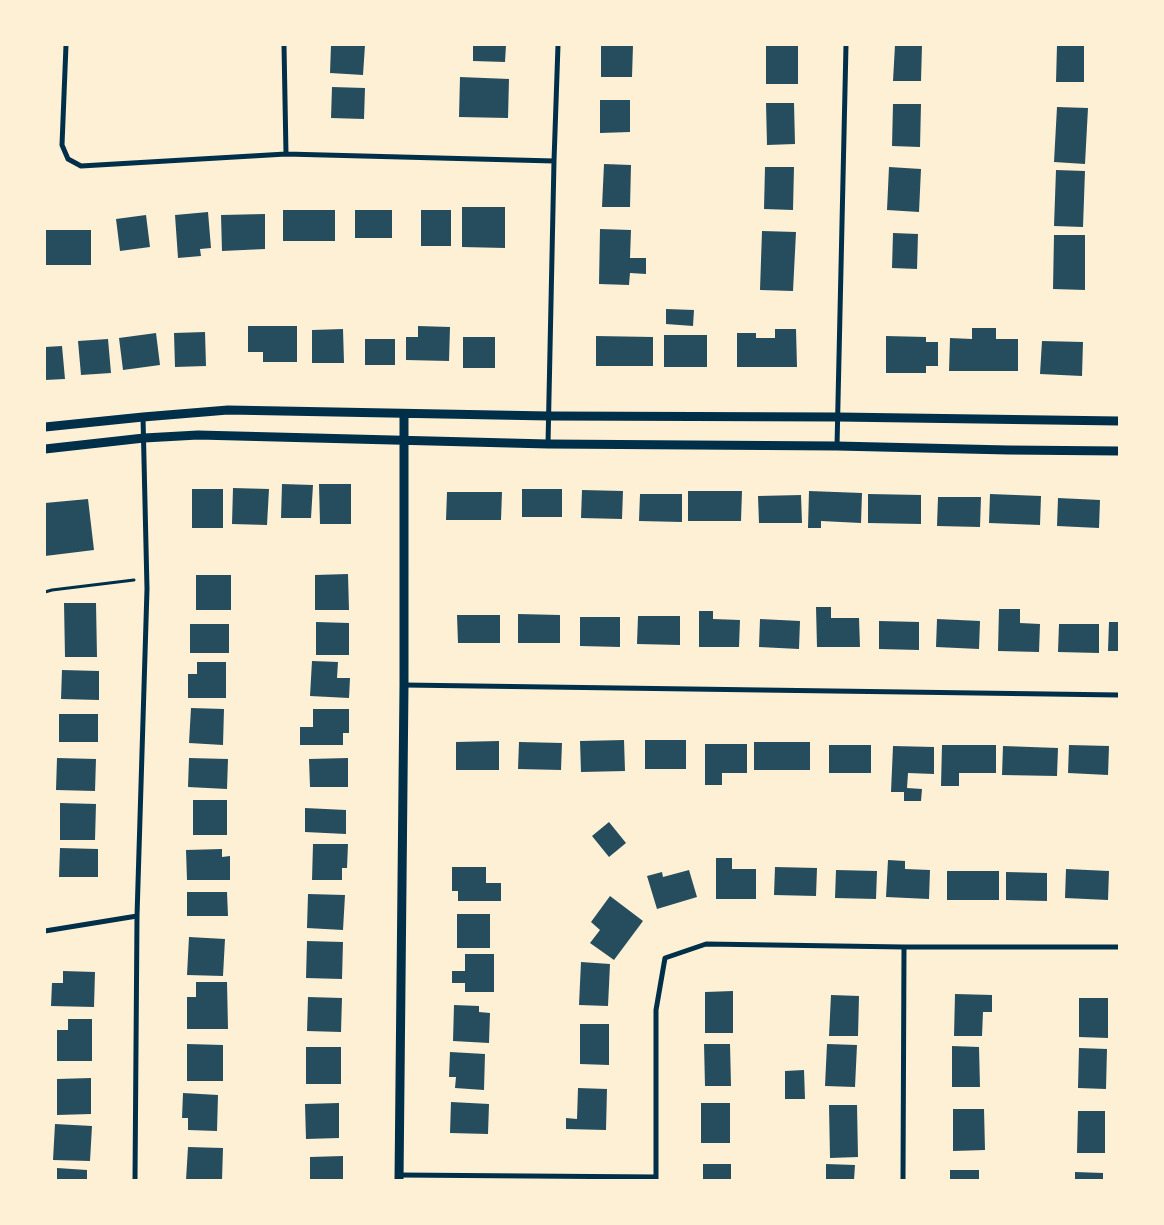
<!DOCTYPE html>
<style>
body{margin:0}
#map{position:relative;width:1164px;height:1225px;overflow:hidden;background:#fdf0d5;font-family:"Work Sans",sans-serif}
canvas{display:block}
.frame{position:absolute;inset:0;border:46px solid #fdf0d5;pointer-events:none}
</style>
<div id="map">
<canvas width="1164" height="1225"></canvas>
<div class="frame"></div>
</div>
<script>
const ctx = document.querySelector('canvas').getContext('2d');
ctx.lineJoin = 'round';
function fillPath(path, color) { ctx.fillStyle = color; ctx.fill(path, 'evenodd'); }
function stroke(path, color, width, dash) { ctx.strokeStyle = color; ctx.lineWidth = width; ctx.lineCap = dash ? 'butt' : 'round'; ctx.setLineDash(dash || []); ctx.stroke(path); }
fillPath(new Path2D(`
 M331 45H365L363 75 330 73Z
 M473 45H506L505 62 473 61Z
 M601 45H633L632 77H601Z
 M766 45H798V84H766Z
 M895 45H922L921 81H893Z
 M1057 45H1084V82H1056Z
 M460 77 509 79 508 118 459 117Z
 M332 87 365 88 364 119 331 118Z
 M600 100H630V132L600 133Z
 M766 103H794L795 144 767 145Z
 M893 104H921L920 147 892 146Z
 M1057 107 1088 108 1085 164 1054 162Z
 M604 164 631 165 630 207H602Z
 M765 167H794L793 210 764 209Z
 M889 167 921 169 919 212 887 210Z
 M1056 170 1085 171 1083 227 1054 226Z
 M462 207H505V248L462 247Z
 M283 210H335V241H283Z
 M355 210H392V238H355Z
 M421 210H451V246H421Z
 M208 212 211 248 200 249 201 256 178 258 175 215Z
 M265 214V249L222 251 221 215Z
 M146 215 150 247 120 251 116 219Z
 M600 229 631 230 630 258H646V274L630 273 629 285 599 284Z
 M45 230H91V265H45Z
 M762 231 796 232 793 291 760 290Z
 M893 233 918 234 917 269 892 268Z
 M1054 235H1085V290L1053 289Z
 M666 309 694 310 693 326 666 324Z
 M248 326H297V362H263V352H248Z
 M418 326 450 327 449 361 406 360V337H418Z
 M972 328H996V339H1018V371H949L950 338 972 339Z
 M343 329 344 363H312V330Z
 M775 329H796L797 367H737V333H756V338H775Z
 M205 332 206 366 175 367 174 333Z
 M156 333 160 365 123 370 119 338Z
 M664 335H707V367H664Z
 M596 336 653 337V366H596Z
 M886 336 926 337V342H938V366H926V373H886Z
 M463 337H495V368H463Z
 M108 339 111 373 81 375 78 341Z
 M365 339H395V365H365Z
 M1042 341 1083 342 1082 376 1040 374Z
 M62 346 65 379 45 380V347Z
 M282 484 313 485 311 518H281Z
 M319 484H351V524H320Z
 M233 488 269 489 267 525 232 524Z
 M192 489H223V528H192Z
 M522 489H562V517H522Z
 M582 490 623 491 622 519 581 518Z
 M688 491H742L741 521H688Z
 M809 491 862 493 861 523 821 521V528H808Z
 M447 492H502L501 520H446Z
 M640 494H682V522L639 521Z
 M868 494 921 495V524L868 523Z
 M990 494 1041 496 1040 525 989 523Z
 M801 495 802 523H759L758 496Z
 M938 497H981L980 527 937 526Z
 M1058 498 1100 500 1099 528 1057 526Z
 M88 499 94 550 45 556V503Z
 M348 574 349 610H315V575Z
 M196 575H231V610H196Z
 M64 603H96L97 657H65Z
 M816 607H831V618H859L860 647H817Z
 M999 609H1020V623L1040 624 1039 652 998 651Z
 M699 611H713V619L740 620 739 647H699Z
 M518 614 560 615V643H518Z
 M457 615H500V643H458Z
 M638 616H680V645L637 644Z
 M580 617H620V647L580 646Z
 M760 619 800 621 799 649 759 647Z
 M937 619 980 621 979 649 936 647Z
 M879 621 919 622V650L879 649Z
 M316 622 349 623V655H316Z
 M1109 622H1119V651H1108Z
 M190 624H229V653H190Z
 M1059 624H1099V653L1058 652Z
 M312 661 338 662 337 678H350L349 698 310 696Z
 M197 662H226V698H188V674H197Z
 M62 670 99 671V700L61 699Z
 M191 708 224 709 223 745 189 743Z
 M313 709H349V733H343V745H300V727H313Z
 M59 714H98V742H59Z
 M624 740 625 771 581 772 580 741Z
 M645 740H686V769H645Z
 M499 741V770H456V742Z
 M519 742 562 743 561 770 518 769Z
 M754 742H810V770H754Z
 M705 744H747V773H722V785H705Z
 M829 745H871V773H829Z
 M942 745H996V773H959V786H941Z
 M1069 745 1109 746 1108 775 1068 773Z
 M893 746 934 747V774L908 773 907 788 922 789 921 801H904V792H891Z
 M1003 746 1058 748 1057 776 1002 775Z
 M57 758 96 759 95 791 56 790Z
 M189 758 228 759 227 789 188 787Z
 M348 758V787H310L309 759Z
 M193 800H227V835H193Z
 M60 803 96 804 95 840H60Z
 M305 808 346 810V834L305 832Z
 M609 822 626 843 609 857 592 836Z
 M313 844H348L347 868H342V880H312Z
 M60 848 98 849V877H59Z
 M222 849V857L230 856V880H187L186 850Z
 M716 858H732V869H756V899H716Z
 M888 860 905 861V869L930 870 929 899 886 897Z
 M452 867H486V883H501V901H458V891H452Z
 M775 867 817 868 816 896 774 895Z
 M1066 869 1109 871 1108 900 1065 898Z
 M689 870 697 897 657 909 647 876 662 872 663 877Z
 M836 870 877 871 876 899 835 898Z
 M947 871H999V900H947Z
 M1006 872 1047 873V901L1006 900Z
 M187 892H227L228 916H187Z
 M308 894 345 895 343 930 307 928Z
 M610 896 643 921 614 960 590 943 600 930 591 922Z
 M457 914H490V948H457Z
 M189 937 225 939 223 976 187 975Z
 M307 941 343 942 342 979 306 978Z
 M465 954H494V992H465V983H452V971H465Z
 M581 962 610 964 608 1006 579 1005Z
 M63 971 95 972 94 1007 51 1006 52 983H63Z
 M196 982H227L228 1029H187V997H196Z
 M733 991V1033H705V992Z
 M955 994 992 995V1012H983L982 1036H954Z
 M831 995 859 996 858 1036H829Z
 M308 997 342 998 341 1032 307 1031Z
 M1079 998H1108V1038L1079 1037Z
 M454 1005 479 1006V1012L490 1013 489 1043 453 1041Z
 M68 1019H92V1061H57V1030H68Z
 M580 1024H609V1065L580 1064Z
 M187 1044 223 1045V1081H187Z
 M704 1044H730L731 1086H705Z
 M827 1044 857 1045 855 1087 825 1086Z
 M952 1046 979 1047 980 1087H952Z
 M306 1047H341V1084H306Z
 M1079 1048 1107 1049 1106 1089 1078 1088Z
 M450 1052 485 1054 484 1090 455 1088 456 1077H449Z
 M804 1070 805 1099H785V1071Z
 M91 1078V1114L57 1115V1079Z
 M578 1088 607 1089 606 1130 566 1129V1118L577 1119Z
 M183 1093 218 1095 217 1131 188 1130V1118H182Z
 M451 1102 489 1104 488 1134 450 1133Z
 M339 1103V1138L306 1139 305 1104Z
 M701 1103H730V1143H701Z
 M829 1105H857L858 1157 830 1158Z
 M953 1109H984L985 1150 953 1151Z
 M1078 1111H1105V1153H1077Z
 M55 1124 92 1126 90 1161 53 1160Z
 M188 1147 223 1148 222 1180H186Z
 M343 1156V1180H310V1157Z
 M703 1164H731V1180H703Z
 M826 1164 855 1165 854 1180H826Z
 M57 1168 87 1170V1180H57Z
 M950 1170H979V1180H950Z
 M1075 1172 1103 1173V1180H1075Z`), '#264d5e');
stroke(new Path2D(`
 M45 592 52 590 134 580`), '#003049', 3);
stroke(new Path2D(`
 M66 45 62 145 68 159 81 166 286 154 554 161
 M284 45 286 154
 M548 444 554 161 558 45
 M837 446 846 45
 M404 685 1119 695
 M45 931 137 916
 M399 1175 656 1177
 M135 1180 137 916 147 589 143 417
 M656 1180V1010L665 958 706 944 904 947H1119
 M903 1180 904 947`), '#003049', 5);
stroke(new Path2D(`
 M45 427 143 417 228 410 549 416 838 417 1119 421
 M45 449 144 438 198 435 548 444 837 446 1008 450 1119 451
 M399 1180 404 685V414`), '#003049', 9);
</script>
